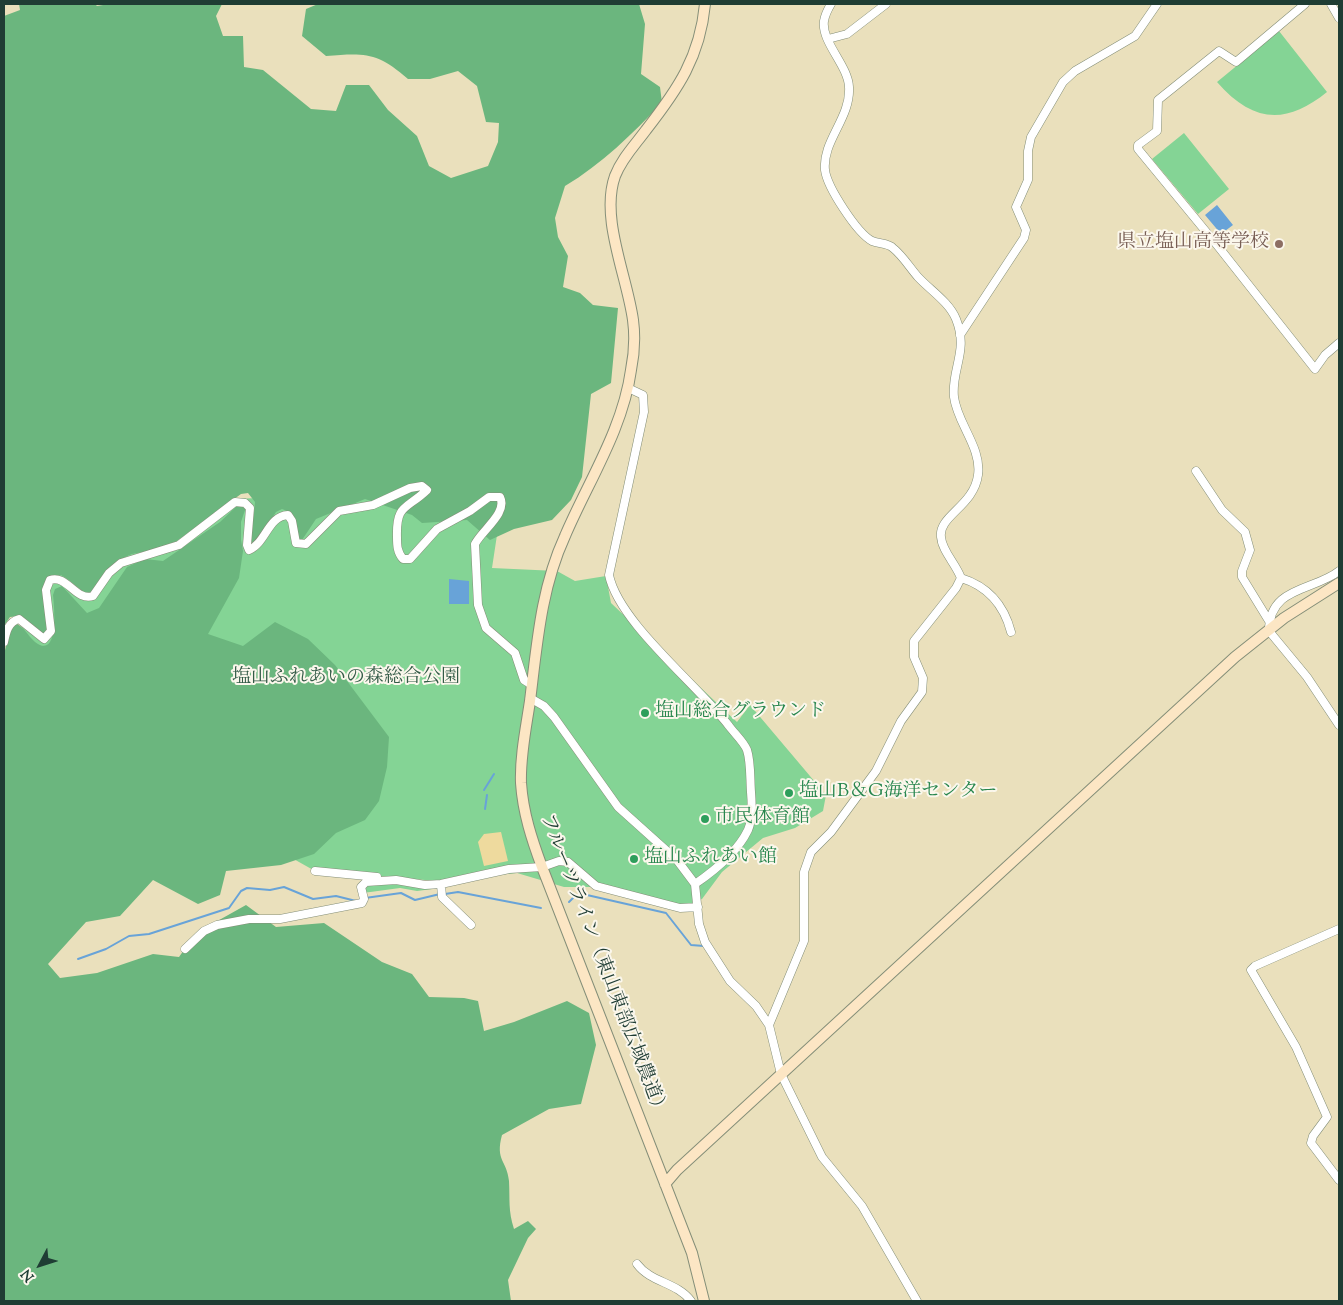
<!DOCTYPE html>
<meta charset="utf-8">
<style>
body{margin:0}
#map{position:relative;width:1343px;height:1305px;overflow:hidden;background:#eae0bc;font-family:"Sorts Mill Goudy",serif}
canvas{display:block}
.frame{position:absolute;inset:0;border:5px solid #1f3d34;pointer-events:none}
.north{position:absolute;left:15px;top:1240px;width:50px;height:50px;-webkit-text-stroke:4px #fbf7ec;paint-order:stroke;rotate:230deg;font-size:14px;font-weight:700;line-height:20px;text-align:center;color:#1f3d34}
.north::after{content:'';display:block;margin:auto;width:18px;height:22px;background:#1f3d34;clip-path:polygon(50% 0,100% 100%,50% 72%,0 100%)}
</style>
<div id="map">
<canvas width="1343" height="1305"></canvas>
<div class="frame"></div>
<div class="north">N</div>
</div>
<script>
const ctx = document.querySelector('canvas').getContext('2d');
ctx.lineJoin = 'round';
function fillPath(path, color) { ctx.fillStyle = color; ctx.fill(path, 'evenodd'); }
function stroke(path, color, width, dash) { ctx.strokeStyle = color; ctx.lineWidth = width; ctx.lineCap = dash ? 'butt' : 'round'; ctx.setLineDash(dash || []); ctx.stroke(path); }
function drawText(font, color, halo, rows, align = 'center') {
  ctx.font = font + ' "Sorts Mill Goudy","Noto Serif JP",serif'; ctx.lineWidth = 4; ctx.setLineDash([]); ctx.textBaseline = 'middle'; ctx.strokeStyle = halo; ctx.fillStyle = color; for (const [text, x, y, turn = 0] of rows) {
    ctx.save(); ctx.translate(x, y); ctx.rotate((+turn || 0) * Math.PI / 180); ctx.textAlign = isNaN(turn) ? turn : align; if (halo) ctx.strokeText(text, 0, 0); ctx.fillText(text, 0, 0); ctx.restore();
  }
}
fillPath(new Path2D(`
 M1279 31 1327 92C1285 126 1252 122 1217 82Z
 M1184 133 1229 189 1198 214 1152 159Z
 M406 492 502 502 492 568 557 571 575 581 606 576 611 603 737 722 750 705 826 795 823 811 795 828 763 838 722 872 702 899 680 908 595 887H564L517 873 437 881 315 871 203 808 37 667 19 619 50 580 116 521 236 501 233 499Z
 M374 881 440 888 417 891 400 888 363 893 366 882Z`), '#84d495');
fillPath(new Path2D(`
 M19 4H95L97 6 109 4H222L216 16 223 36H243L244 67 263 70 311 109 336 111 346 85H369L388 110 417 136 429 166 451 178 488 166 498 142 499 123 486 122 477 86 458 71 430 79H408C377 52 365 53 326 56L302 36 306 9 318 4H639L645 24 641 74 660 87 662 103C632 134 602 164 565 186L555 218 558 237 568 256 563 287 580 293 593 305 618 308 611 383 591 394 582 477 571 500 552 520 514 529 490 540 467 520 422 523 412 515 365 499 316 519 302 540 298 538C296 524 297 514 282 509L276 512 256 542H250V523L254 514 255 502 248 493 241 494 167 548C156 553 144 551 132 554 115 559 101 582 90 595 78 590 73 581 61 575L48 580 47 634 42 635C32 624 25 614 10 617L4 626V16L20 10Z
 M239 504 246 507 241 522V540L243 551 239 578 208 634 243 646 275 622 308 639 335 665 389 737 387 767 379 801 365 820 336 833 314 854 281 865 226 871 220 895 198 904 153 880 120 916 86 922 48 964 60 978 97 973 153 954 179 957 196 933 246 905 276 927 324 923 382 962 412 974 429 997 464 998 478 1001 484 1031 514 1022 567 1001 589 1013 596 1045 581 1104 549 1109 502 1135C495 1161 507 1160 509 1181 510 1200 508 1210 514 1229L528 1221 536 1229 528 1238 508 1280 511 1301H4V655L9 631 15 623C25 627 27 635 35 642 60 661 54 604 53 595L55 589 62 586 87 613 99 608 127 567 145 559 163 561 220 522Z`), '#6bb67e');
fillPath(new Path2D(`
 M501 832 508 861 484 866 478 842 484 834Z`), '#eeda9e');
fillPath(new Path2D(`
 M1217 205 1233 225 1221 234 1205 215Z
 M449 579 469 581V604H449Z`), '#68a3d8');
stroke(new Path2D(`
 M484 790 494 774
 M485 809 487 795
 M445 894 458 892 541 908
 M365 898 401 893 415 900 440 894
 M569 902 574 897 587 895 666 913 691 945 704 946
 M78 959 106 949 129 936 149 934 229 908 241 891 247 888 270 890 284 887 313 899 336 896 356 901`), '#68a3d8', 2);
const street = new Path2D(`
 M1305 4 1236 62 1219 51 1158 100 1157 131 1138 145V149L1217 245 1315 369 1325 355 1339 343
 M1331 4 1339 18
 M828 39 847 34 886 4
 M960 335 1024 238 1026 230 1016 207 1028 180V151L1031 137 1063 82 1075 71 1135 36 1157 4
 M628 388 643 395 644 412 609 575C619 623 698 685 729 726 734 733 744 742 747 750 751 762 750 780 751 792 752 804 753 819 748 830 738 851 714 871 695 884
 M1196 471 1222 510 1245 532 1250 550 1242 571V577L1269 621
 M1339 571C1314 591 1269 586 1269 631L1307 677 1339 725
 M961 578C987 586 1004 605 1011 632
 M4 642C6 632 8 622 19 619L44 639 51 631 46 590 50 580C67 574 76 602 93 596L109 573 121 563 179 545 235 502 245 503 250 508 247 545 249 550C266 543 268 516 288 515L292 521 296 543 306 544 339 511 373 505 410 488 422 486 427 490C406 510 396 504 397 537 397 545 397 552 403 559H410L437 529 470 511 489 497H500C508 513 482 530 475 544L478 605 486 628 515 653 524 680 532 685
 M530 698 544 706 554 717 618 807 677 860 695 884 699 924 705 942 730 981 756 1006 769 1025 781 1074 822 1157 862 1206 917 1301
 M315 871 377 877
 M441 884 442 897 471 925
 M1339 929 1255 966 1251 970 1296 1047 1327 1117 1313 1136 1311 1143 1339 1180
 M185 949 204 931 217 925 249 919H280L362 903 364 899 361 887 366 882 396 880 425 885 441 884 509 869 542 867 559 861 568 862 596 886 680 908 698 907
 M769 1025 804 941V872L811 852 831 832 876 771 901 721 922 692 923 678 914 657V641L956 588 961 578C956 564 942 551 941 537 938 516 974 506 978 475 982 448 957 423 954 397 951 369 969 351 956 319 949 302 930 290 918 277 910 268 903 256 893 248 888 243 879 244 872 241 857 233 827 187 825 170 822 141 851 118 849 87 848 65 821 42 824 21 825 15 828 9 831 4
 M637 1264C651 1283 677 1282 691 1301`);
const secondary = new Path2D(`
 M665 1184 677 1170 1235 657 1284 618 1339 583
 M704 1301 692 1253 542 867C532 840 523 813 521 783 520 756 526 728 530 701 537 644 541 588 565 536 588 482 623 429 631 370 634 355 635 335 633 320 627 276 600 218 615 176 622 158 635 145 646 130 678 89 700 57 705 4`);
stroke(street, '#848e78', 9);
stroke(secondary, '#848e78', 12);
stroke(street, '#fff', 8);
stroke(secondary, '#fce6c4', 10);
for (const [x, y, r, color] of [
 [1279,244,5,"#8d6e63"],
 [645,713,5,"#2e9e5b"],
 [789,793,5,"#2e9e5b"],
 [705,819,5,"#2e9e5b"],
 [634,859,5,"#2e9e5b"]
]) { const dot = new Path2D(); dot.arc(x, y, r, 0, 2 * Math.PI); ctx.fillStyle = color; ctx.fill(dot); stroke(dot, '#fbf7ec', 2); }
drawText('19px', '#785e54', '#fbf7ec', [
 ["県立塩山高等学校",1269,244]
], 'right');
drawText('19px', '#335b47', '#fbf7ec', [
 ["塩山ふれあいの森総合公園",346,679]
]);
drawText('19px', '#27864d', '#fbf7ec', [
 ["塩山総合グラウンド",655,713],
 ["塩山B＆G海洋センター",799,793],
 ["市民体育館",715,819],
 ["塩山ふれあい館",644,859]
], 'left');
drawText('19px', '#1f3d34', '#fbf7ec', [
 ["フルーツライン（東山東部広域農道）",602,966,69]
]);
</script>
